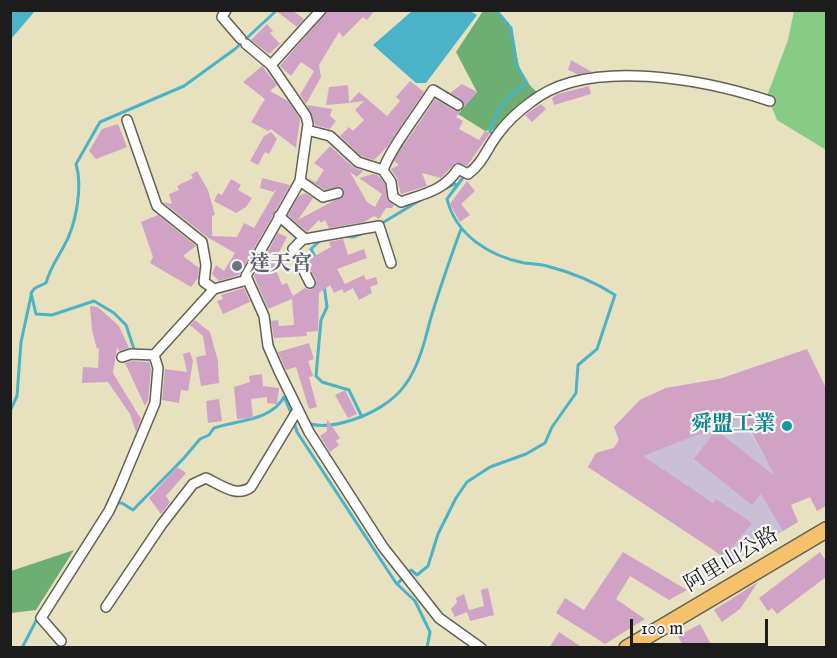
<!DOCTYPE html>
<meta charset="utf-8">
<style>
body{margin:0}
#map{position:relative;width:837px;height:658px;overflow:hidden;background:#e8e1bf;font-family:"IM FELL English",serif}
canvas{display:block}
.frame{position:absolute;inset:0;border:12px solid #1c1c1c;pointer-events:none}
.scale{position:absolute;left:630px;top:619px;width:138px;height:27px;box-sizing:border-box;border:3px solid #1c1c1c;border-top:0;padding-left:8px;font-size:18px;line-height:21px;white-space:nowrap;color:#1c1c1c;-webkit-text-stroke:4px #f6f6f2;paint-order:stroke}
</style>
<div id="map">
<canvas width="837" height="658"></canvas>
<div class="frame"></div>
<div class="scale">100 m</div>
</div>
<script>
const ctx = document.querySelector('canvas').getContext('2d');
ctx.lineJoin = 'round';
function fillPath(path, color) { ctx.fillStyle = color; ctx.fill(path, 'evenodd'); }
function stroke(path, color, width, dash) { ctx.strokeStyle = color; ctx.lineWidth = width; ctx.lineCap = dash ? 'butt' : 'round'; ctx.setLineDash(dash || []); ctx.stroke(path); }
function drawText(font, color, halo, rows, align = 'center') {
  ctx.font = font + ' "IM FELL English","Noto Serif TC",serif'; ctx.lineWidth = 4.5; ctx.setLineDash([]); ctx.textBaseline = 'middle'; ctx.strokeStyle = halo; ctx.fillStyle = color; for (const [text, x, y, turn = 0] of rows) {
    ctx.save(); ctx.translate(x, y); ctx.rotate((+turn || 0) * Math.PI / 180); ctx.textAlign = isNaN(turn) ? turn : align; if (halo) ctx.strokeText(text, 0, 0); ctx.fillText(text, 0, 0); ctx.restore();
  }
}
fillPath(new Path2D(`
 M719 379 782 487 798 522 728 564 714 550 588 467 596 453 614 448 619 440 614 427 640 400 666 388Z`), '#c9bfd7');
fillPath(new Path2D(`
 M794 11H826V150L777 120 767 96 788 40Z`), '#87cb85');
fillPath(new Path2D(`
 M483 11H496C501 16 509 23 511 30 520 56 513 71 537 92L498 129 485 131 458 114 477 92 456 52Z
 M74 550 36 610 11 613V571Z`), '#6daf72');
fillPath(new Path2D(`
 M11 10 35 11 11 39 10 11Z
 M412 11H470L477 15 426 83H416L373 45Z`), '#4ab3c8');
stroke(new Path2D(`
 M494 134 490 132C496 107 506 98 527 83L517 66 511 28 496 10
 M442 190 455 184
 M379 225 422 199
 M343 236 353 237 371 230
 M316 259 311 249 322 239
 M324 285 327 307 321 320 316 376 322 382 349 390 362 417
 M135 352 126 325 114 313 94 301 52 315 36 314 31 293 35 288 46 283C50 268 57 259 64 246 76 225 83 187 76 164L100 122 184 86 235 49 277 10
 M10 411 17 396 21 342 31 296
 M294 422 297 432 396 583
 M307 423C321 428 337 425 352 420 371 414 393 402 405 385 418 368 425 341 430 321 439 290 450 259 461 229
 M115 503H122L133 510 184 458 200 439 209 435 214 428C237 420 271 421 284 397L292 415
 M22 648 38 617
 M427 648 430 632 415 601 397 584 411 570 417 575 428 566 438 534 456 498 467 482 490 467 526 454 545 443 552 427 576 393 578 365 597 349 615 295C595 282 570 272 547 266 540 264 532 264 524 263 489 256 456 235 447 199L465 175`), '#4ab3c8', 3);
fillPath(new Path2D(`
 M275 10H292L304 19 297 27Z
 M328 10H375L367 20 363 17 343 37 339 32 319 65 321 77 306 104 300 95 314 71 301 62 291 76 280 66Z
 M267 24 273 31 270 33 280 44 269 54 251 40Z
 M571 60 592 72 577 74 568 70Z
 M262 66 277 85 270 91 288 101 300 119 296 148 271 129 268 131 251 122 265 99 243 82Z
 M410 81 424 92 387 147 374 160 361 156 340 136 349 127 353 131 364 120 355 110 364 101 349 103 359 92 387 116 400 101 396 97Z
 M462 84 477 92 464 107 462 100 450 93Z
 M348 85 349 103 326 105 329 87Z
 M589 86 591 94 554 105 552 98 558 94Z
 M435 99 455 111H461L456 117 463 121 459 129 479 140 485 131 490 133 467 166 455 163 441 178 422 173 427 186 401 194 397 179 391 169 399 165 394 161 398 154Z
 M541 104 546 109 532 122 525 115Z
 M307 105 332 109 330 116 336 121 330 129 315 125Z
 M118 124 127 147 96 159 89 151 102 129Z
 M271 132 277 139 269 154 265 152 258 165 250 161 264 136Z
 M330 146 353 167 363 171 357 177 350 172 367 202 375 207 382 194 359 178 373 174 379 176 385 184 387 200 394 205 392 208H386L379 219 374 216 364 222 329 228 325 220 321 223 319 220 307 232 288 215 299 196 305 193 313 198 298 220 344 195 340 187 325 190 307 178 316 182 324 170 314 163Z
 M197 171 208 190 215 215 212 216V236L237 237 244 223 254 228 276 190 273 192 260 188 262 178 290 185 239 275 219 281 212 274 216 265 224 271 235 253 207 237 163 202 172 204 169 194 179 190 177 186 193 178 191 175Z
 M231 179 241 185 238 190 252 198 246 207 236 213 214 201 218 193 222 195Z
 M467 181 475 191 461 204 470 215 460 222 450 204Z
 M158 215 196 246 183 256 199 268 198 278 191 287 150 263 153 257 141 222Z
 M278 233 287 237 276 258 267 253Z
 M343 239 348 255 364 249 367 258 337 269 345 284 364 275 366 280 376 277 378 284 370 287 372 293 359 300 353 288 344 293 342 289 334 293 330 285 319 293 318 331 306 332 307 336 274 338 271 321 278 320 279 326 294 325 292 299 268 309 254 276 259 267 276 261 279 269 276 270 282 285 287 283 293 296 305 288 310 290 316 286V280L306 261 331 247 329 242Z
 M244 288 250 302 223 314 217 301 223 299 221 295Z
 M90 306 98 307 119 326 129 348 119 351 117 347 113 373 141 419 136 432 130 414 108 382 82 383 83 367 98 368 99 348 97 349 92 330Z
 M195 320 210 332 218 361 219 383 201 386 196 357 206 355 203 336 190 325Z
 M309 343 314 359 308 361 313 376 309 377 317 407 309 409 296 367 286 370 278 352Z
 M807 349 826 388V506L817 511 810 497 791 505 798 522 783 531 761 494 752 505 694 459 716 430 775 476 743 417 643 456 713 503 716 499 752 523 724 557 588 467 596 453 614 448 619 440 614 427 640 400 666 388 719 379Z
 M190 352 193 361 188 391 181 390 179 403 162 400 165 369 187 372 183 354Z
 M132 361 149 362 151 369 148 401 145 406 125 363Z
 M262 374 263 386 279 388 277 404 267 403V397L251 399 253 418 237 419 234 387 250 382 249 376Z
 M345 390 357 414 348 418 335 395Z
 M219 399 222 421 208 423 206 401Z
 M327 419 340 438 336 441 339 445 330 452 320 436 327 431Z
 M177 467 186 473 166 496 170 502 161 514 149 498Z
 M623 552 687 590 669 600 630 576 616 599 645 619 605 644 556 613 565 598 584 610Z
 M820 552 826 561V577L777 614 772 608 768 611 759 598Z
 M758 582 740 609 722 622 714 610Z
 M488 588 494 615 470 621 467 612 455 617 451 609 457 602 456 598 464 594 469 610 484 606 481 590Z
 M700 624 713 648H684L678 636Z
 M559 632 583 648H549Z`), '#d0a3c6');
const street = new Path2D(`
 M226 10 222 17 241 39
 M246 44 271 65 306 116 308 124 300 181 246 276 264 316 268 346 279 371 309 432 383 547 439 618 481 648
 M271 65 321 10
 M127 120 157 206 202 242 206 265 204 282 214 289
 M307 130 330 136 358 162 383 170 391 182 393 197 401 202C423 194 444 191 458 169L468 174C483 163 487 148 498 134 506 123 520 110 531 102 588 56 706 80 770 101
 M383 170C392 146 418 114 433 90L458 105
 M300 181 323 197 338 193
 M279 216 305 239 379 226 391 263
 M304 238 293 249 310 283
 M122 357 131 354 154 355 214 289 247 280
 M106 607 162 524 193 484 206 478C221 485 237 498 251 487L297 411
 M61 641 41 618 109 511 120 487 155 403 158 368 154 355`);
const primary = new Path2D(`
 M627 648 826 530`);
stroke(street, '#636155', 12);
stroke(primary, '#636155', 18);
stroke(street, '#fff', 9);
stroke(primary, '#f5c16b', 15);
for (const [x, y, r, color] of [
 [237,266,6,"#6b7280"],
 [787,426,6,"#0f9aa8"]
]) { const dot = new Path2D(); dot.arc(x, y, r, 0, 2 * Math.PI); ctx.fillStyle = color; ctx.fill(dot); stroke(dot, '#f6f6f2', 2); }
drawText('bold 21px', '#5b616d', '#f6f6f2', [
 ["達天宮",249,266]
], 'left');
drawText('bold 21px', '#0d838f', '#f6f6f2', [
 ["舜盟工業",775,426]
], 'right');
drawText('21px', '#1c1c1c', '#f6f6f2', [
 ["阿里山公路",732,561,-31]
]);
</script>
